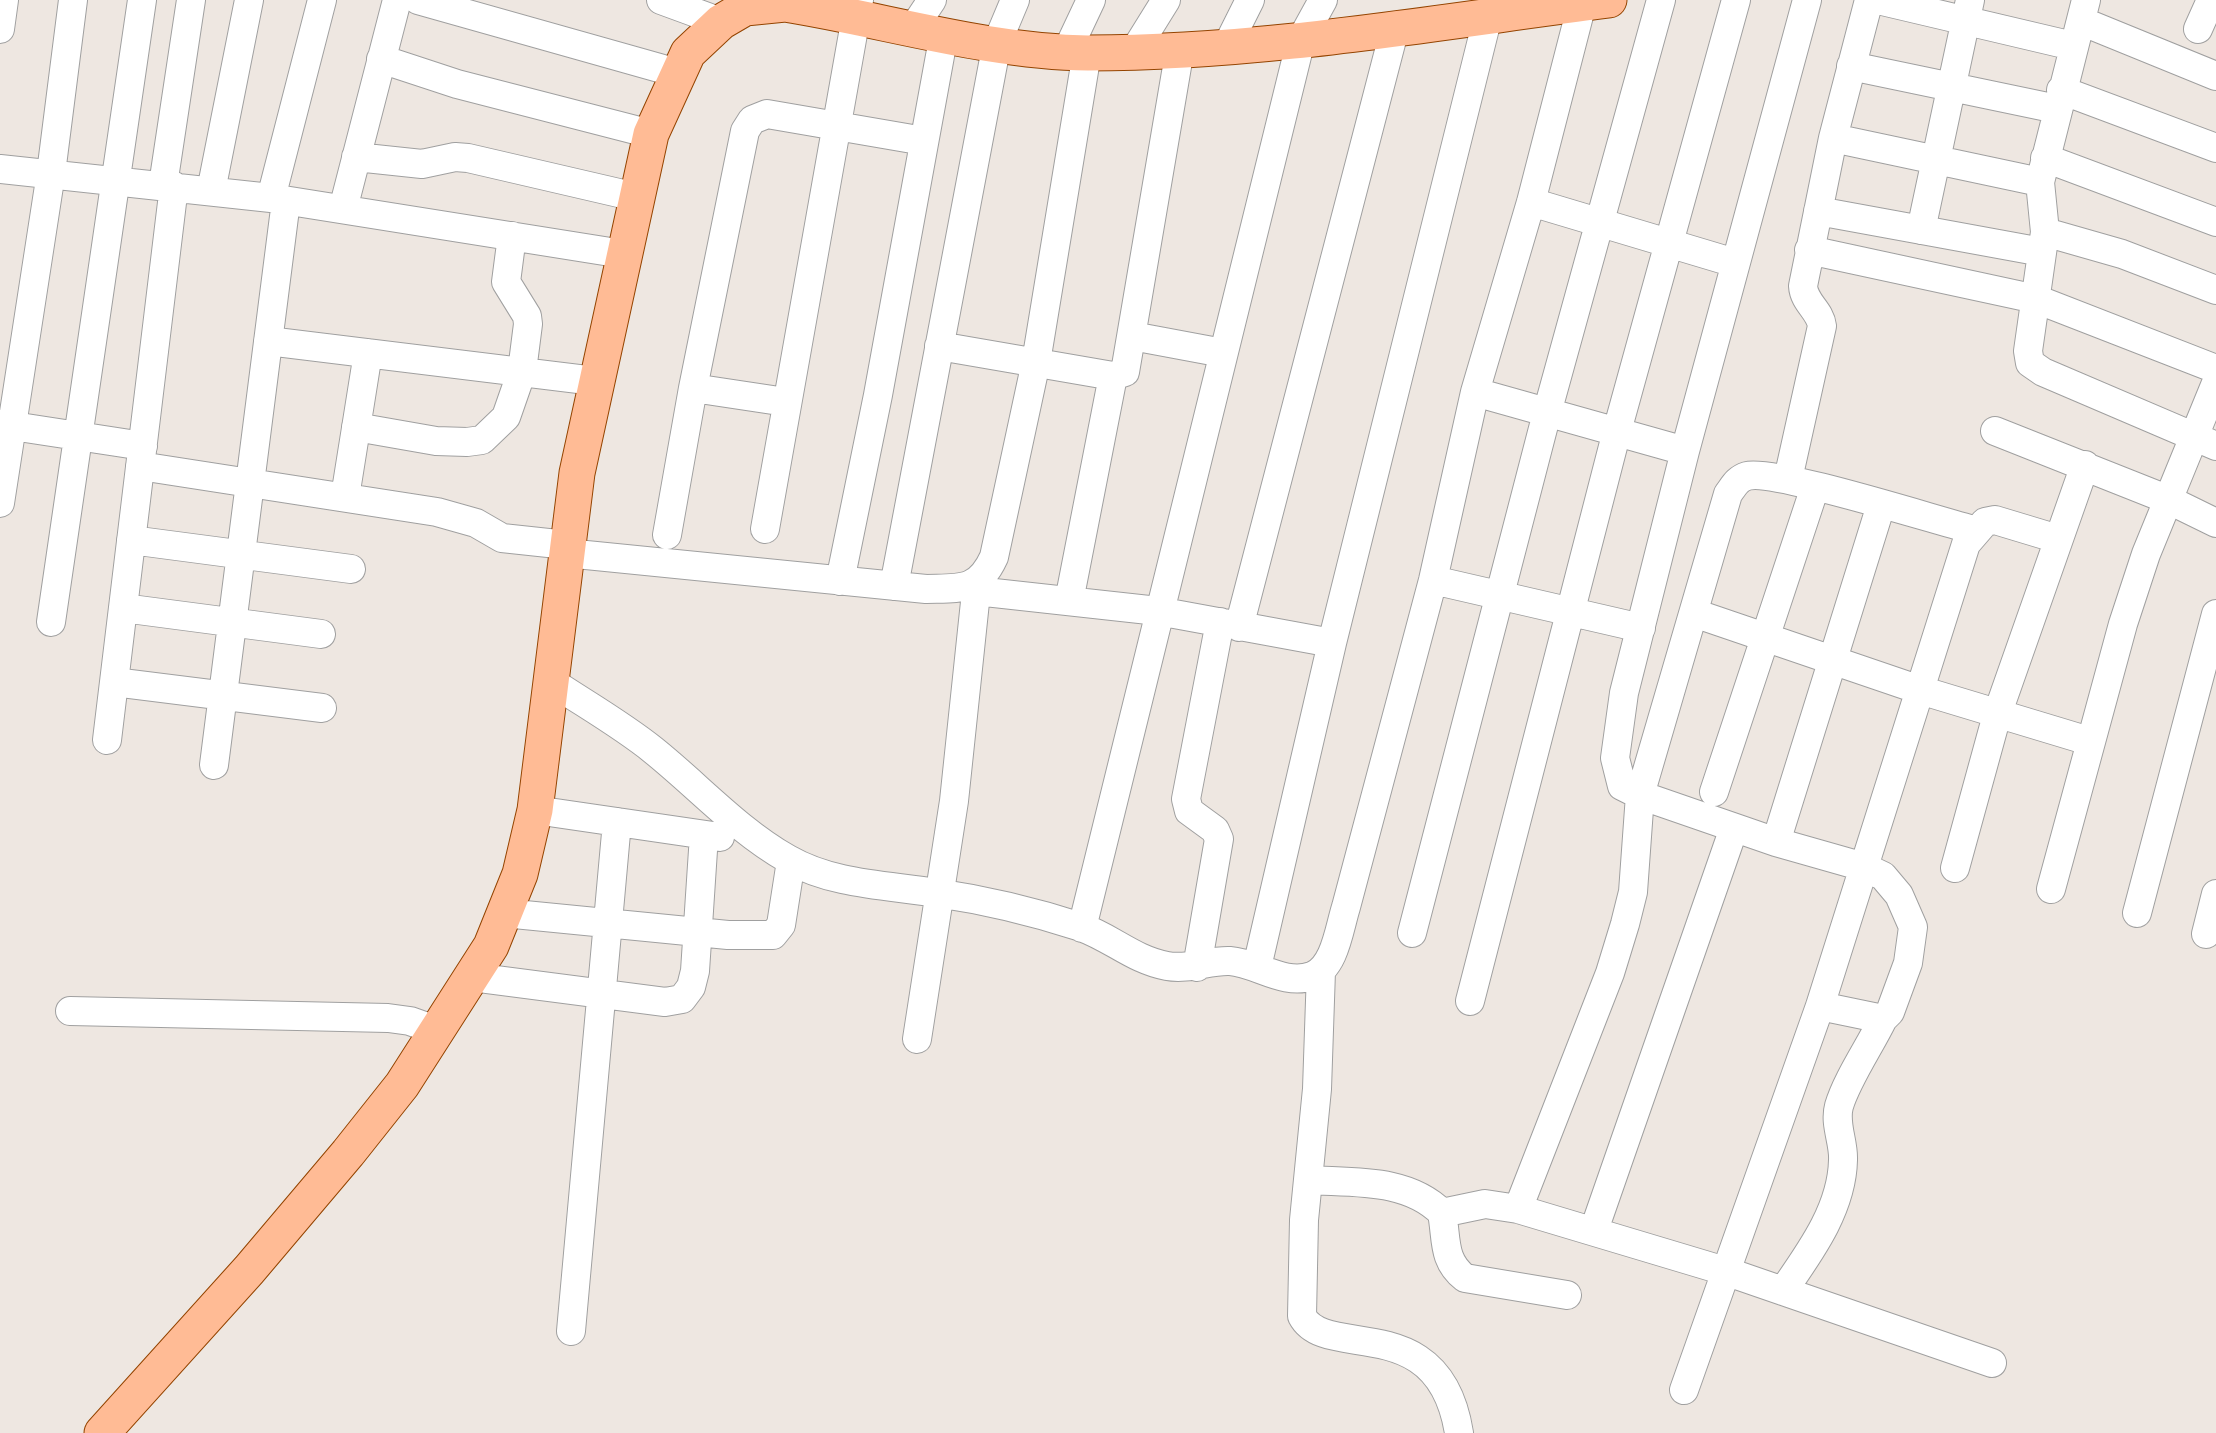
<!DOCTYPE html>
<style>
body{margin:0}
canvas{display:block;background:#eee7e1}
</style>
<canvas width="2216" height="1433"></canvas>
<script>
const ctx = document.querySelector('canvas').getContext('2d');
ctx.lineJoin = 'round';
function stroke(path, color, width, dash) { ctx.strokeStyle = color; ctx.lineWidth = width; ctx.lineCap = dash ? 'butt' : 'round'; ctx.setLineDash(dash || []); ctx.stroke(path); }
const minor = new Path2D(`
 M418 0 677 73
 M661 0 721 22
 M1807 0 1685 451 1624 693 1615 758 1622 786 1640 795 1776 842 1864 867 1883 876 1899 895 1913 927 1908 963 1890 1012 1883 1019 1820 1006
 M1878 0 2073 46
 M2086 0 2040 182 2045 232 2028 351 2030 363 2043 372 2216 446
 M2081 21 2216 76
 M914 27 932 0
 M0 29 4 0
 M2198 29 2211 0
 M1227 46 1250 0
 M1135 50 1166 0
 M1067 51 1091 0
 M381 59 457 84 651 134
 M1851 66 2057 109
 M2061 90 2216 148
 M1833 138 2040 182
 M356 157 422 164 455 157 468 158 636 197
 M2045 158 2216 222
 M0 169 271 198 623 254
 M163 185 191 0
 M211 191 249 0
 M271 198 322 0
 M1531 202 1735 263
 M343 209 397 0
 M1818 211 2042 252
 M1921 230 1970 0
 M2045 232 2122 254 2216 290
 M1809 250 2036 299 2216 369
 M1132 336 1223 353
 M268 341 595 381
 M939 346 1113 376
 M693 388 786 402
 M1475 392 1685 451
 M0 424 143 446
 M356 427 436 441 467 442 482 440 506 417 522 371 528 324 527 316 506 282 512 236
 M1995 431 2169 500 2216 523
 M140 466 437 512 476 523 502 538 567 545
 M1788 479 1822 326C1820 310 1804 303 1803 286L1833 138 1869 0
 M345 497 368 353
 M0 503 51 173 73 0
 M765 529 859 0
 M667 535 693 388 745 131 752 120 767 114 924 141
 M131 540 351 569
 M566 553 926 589C960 588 978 592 994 557L1036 362 1087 53
 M1433 580 1641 628
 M840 581 878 395 944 34
 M894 586 997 43 1015 0
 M976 591 1158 611 1332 643
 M1069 601 1113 376 1125 372 1180 49
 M123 608 321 634
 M1694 613 1920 690 2089 741
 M51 622 142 0
 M1239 627 1395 28
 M114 682 322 708
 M552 682C585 704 622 725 653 750 698 786 737 830 788 859 833 885 888 885 937 893 985 900 1035 912 1081 927 1112 938 1134 960 1167 966 1189 970 1209 960 1230 961 1257 963 1284 986 1312 976 1335 967 1339 929 1346 907L1433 580 1475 392 1531 202 1582 4
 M107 740 174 186
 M214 765 286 201
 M1714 792 1815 487
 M535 810 720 837
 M1776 842 1881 505
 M1955 868 1997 715 2085 465
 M2051 889 2123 624 2146 554 2216 383
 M504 913 728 935H773L781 925 791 861
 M2137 913 2216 614
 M1082 928 1301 40 1323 0
 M1412 933 1547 413 1661 0
 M2206 934 2216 894
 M1197 967 1219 839 1215 830 1189 811 1186 799 1220 622
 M1257 967 1332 643 1488 16
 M1321 971 1317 1089 1304 1220 1302 1316C1326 1362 1439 1307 1459 1433
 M472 977 665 1002 682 999 691 987 695 971 704 835
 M1470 1001 1617 431 1736 0
 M70 1011 388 1018 410 1021 438 1031
 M917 1039 954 801 977 583
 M1308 1180C1354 1183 1407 1178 1442 1213 1447 1239 1442 1260 1465 1278L1567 1295
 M1518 1209 1610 973 1625 924 1633 892 1640 795 1728 494C1734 486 1737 479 1747 476 1772 468 1938 521 1974 530
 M1442 1213 1485 1204 1518 1209 1725 1271 1992 1363
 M1594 1230 1734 828
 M1783 1291C1810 1252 1842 1209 1843 1160 1844 1142 1834 1124 1839 1106 1847 1079 1870 1046 1883 1019
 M571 1331 617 822
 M1684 1390 1820 1006 1966 544 1985 522 1995 520 2058 539`);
const major = new Path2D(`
 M102 1433 249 1270 348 1153 402 1085 491 946 520 874 535 810 577 473 651 134 688 53 721 22 745 8 785 4C885 20 987 52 1088 53 1263 53 1437 22 1609 0`);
stroke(minor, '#a0a0a0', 30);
stroke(major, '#944400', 37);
stroke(minor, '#fff', 28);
stroke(major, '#ffbb95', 35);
</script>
